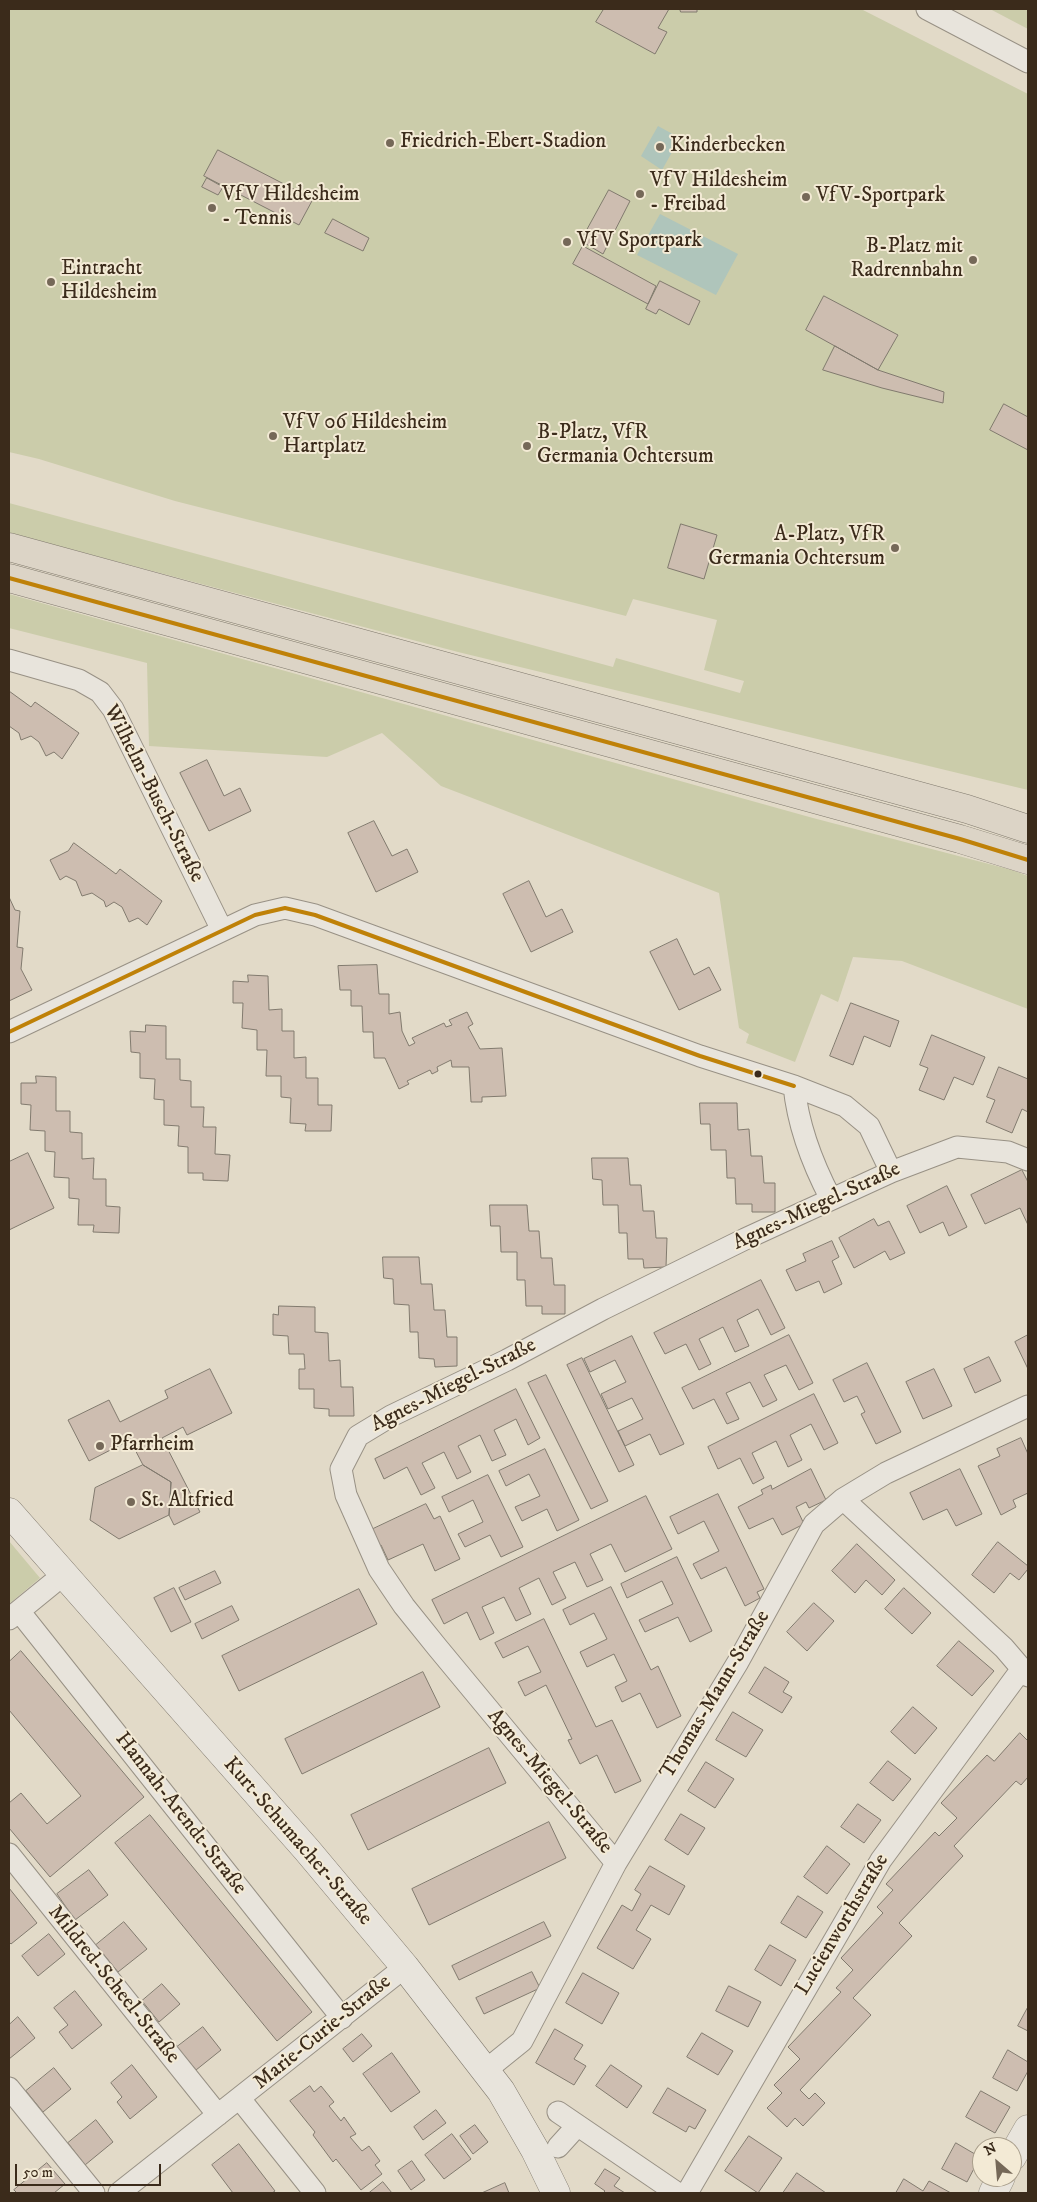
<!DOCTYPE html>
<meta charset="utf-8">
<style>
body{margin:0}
#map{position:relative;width:1037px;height:2202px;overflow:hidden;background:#e2dac8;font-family:"IM FELL DW Pica",serif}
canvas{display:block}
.frame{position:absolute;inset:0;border:10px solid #3b2b1b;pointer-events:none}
.north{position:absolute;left:972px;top:2137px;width:50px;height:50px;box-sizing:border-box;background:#f3ead5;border:1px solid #a99e8b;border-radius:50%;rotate:333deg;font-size:14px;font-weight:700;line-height:20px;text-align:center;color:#3b2b1b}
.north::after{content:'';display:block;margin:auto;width:18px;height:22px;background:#756858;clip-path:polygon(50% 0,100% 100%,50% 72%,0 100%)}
.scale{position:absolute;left:15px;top:2164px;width:146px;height:22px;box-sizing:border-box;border:2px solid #3b2b1b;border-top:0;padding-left:6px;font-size:15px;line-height:18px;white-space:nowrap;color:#3b2b1b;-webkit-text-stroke:4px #f3ead5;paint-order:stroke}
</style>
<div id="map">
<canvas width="1037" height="2202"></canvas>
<div class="frame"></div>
<div class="north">N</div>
<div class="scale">50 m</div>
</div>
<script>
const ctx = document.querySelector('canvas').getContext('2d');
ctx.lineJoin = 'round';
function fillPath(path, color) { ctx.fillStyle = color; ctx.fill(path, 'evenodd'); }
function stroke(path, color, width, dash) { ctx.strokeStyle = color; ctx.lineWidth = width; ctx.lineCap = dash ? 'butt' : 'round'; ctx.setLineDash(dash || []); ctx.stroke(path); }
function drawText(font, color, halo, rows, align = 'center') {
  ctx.font = font + ' "IM FELL DW Pica",serif'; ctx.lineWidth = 4; ctx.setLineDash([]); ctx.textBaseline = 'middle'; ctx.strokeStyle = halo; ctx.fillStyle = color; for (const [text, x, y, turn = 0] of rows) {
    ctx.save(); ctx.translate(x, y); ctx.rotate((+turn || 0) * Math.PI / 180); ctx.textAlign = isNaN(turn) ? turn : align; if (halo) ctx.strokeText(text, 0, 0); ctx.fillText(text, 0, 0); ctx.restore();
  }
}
fillPath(new Path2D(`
 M9 9H861L1028 94V790L458 652 9 533V503L613 667 616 658 740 693 744 681 704 670 717 620 633 599 626 616 175 501 39 459 9 452Z
 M990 9H1028V29Z
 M9 594 813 818 1012 870 1028 876V1009L902 961 853 957 838 1002 821 994 795 1062 746 1043 749 1034 739 1028 719 893 441 786 382 733 327 757 149 746 147 663 9 628Z
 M9 1541 40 1578 9 1604Z`), '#cbccaa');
fillPath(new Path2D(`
 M658 126 680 138 662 170 641 156Z
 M660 214 738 254 716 295 637 255Z`), '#afc5bb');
const building = new Path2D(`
 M604 9H669L658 28 667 32 655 54 596 22Z
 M680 9H697V12H681Z
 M218 150 313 199 299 225 204 176Z
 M207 178 223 187 218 195 202 187Z
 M609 190 630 201 603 254 581 241Z
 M333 219 369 238 363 251 325 233Z
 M583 246 656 286 648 304 573 264Z
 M660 281 700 301 689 325 659 309 656 314 646 309Z
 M824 296 898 335 878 370 806 330Z
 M835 346 878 370 944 392 943 403 882 388 823 370Z
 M1004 404 1028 417V450L990 430Z
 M681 524 717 535 704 579 668 568Z
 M9 691 31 707 35 702 79 733 62 759 54 752 46 756 39 742 31 736 21 740 19 733 9 726Z
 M207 760 224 796 240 788 251 811 209 831 180 773Z
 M374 821 392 856 407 849 418 872 376 892 348 833Z
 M74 843 116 874 120 869 162 901 147 925 138 918 129 922 122 907 114 902 106 907 104 901 92 893 82 896 76 881 66 876 60 880 50 860 68 851Z
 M529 881 546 917 562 909 573 932 531 952 503 894Z
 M9 897 15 910 20 911 17 947 23 948 21 969 32 990 9 1001Z
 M677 939 694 975 709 967 721 990 679 1010 650 952Z
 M377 965 379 994H389V1014L400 1012 402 1031 409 1046 415 1043 412 1038 444 1023 446 1027 452 1025 449 1020 467 1012 473 1024 468 1027 480 1049 502 1048 506 1096 482 1097V1102H471L469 1067H452L451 1060 437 1067 438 1071 432 1074 430 1070 407 1081 409 1084 399 1089 385 1058H374L373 1032H363L362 1006H351V990H340L338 966Z
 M248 975 268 976 269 1010 282 1009V1031H294V1058L306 1057V1078H318V1105H332L331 1131H305L306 1124 290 1123 291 1098 281 1097V1076H266L267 1050H257V1030L242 1028 243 1003H233V981L248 982Z
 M851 1003 899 1021 890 1047 864 1036 853 1065 830 1056Z
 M146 1025 166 1026V1059H180V1080L191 1081V1107H204L203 1127H216L215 1154 230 1155 228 1181 203 1180V1173H188V1147L178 1146 179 1126 164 1125V1100L154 1099 155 1079 140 1078V1053L131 1052 130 1031 145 1032Z
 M932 1035 985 1057 973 1085 954 1077 944 1100 919 1090 928 1068 920 1065Z
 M999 1067 1028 1079V1112L1022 1109 1012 1133 986 1122 995 1100 987 1097Z
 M36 1076 56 1077V1111H70V1132L82 1133V1159L94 1158 93 1179H106V1206L120 1207 119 1233 93 1232 94 1225H78L79 1199 69 1198V1178L54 1177 55 1152 45 1151V1131L30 1130 31 1105 21 1104V1083H36Z
 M700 1103H737L738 1130 749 1129 751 1156H762L764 1183H775V1212H752V1204H736L735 1178H727L726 1150H711L710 1124H701Z
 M28 1153 54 1208 9 1230V1162Z
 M592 1158H628L630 1185H641L643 1211H654L656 1238H667L666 1267 644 1268 643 1259H628L627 1233H619L618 1205H603L602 1180 593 1179Z
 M1022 1170 1028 1182V1225L1020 1208 985 1224 971 1195Z
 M947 1186 967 1227 949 1236 943 1222 920 1233 907 1206Z
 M490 1205H527L529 1231H539L541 1258H552L554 1285H565V1314H542V1306H526L525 1280H517V1252H501L500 1226H491Z
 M874 1219 878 1226 889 1221 905 1253 890 1260 885 1251 854 1268 839 1238Z
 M832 1241 839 1257 832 1261 842 1284 824 1293 819 1281 796 1291 786 1270 806 1261 803 1254Z
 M383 1257H419L421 1284H432L434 1310H445L447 1337H457V1366L435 1367 434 1359 419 1358 418 1332H410L409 1305 394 1304 393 1279 384 1278Z
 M761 1280 785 1328 771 1335 758 1309 737 1320 749 1346 735 1352 723 1327 699 1339 711 1364 699 1370 686 1344 665 1354 654 1333Z
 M279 1306 315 1307V1332L328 1333 329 1361 340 1360 341 1387H353L354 1416H329V1409L314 1408V1389H299V1369H305L304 1354H289L288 1336 273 1335V1314L278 1315Z
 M789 1335 813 1383 799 1390 786 1365 764 1375 777 1400 763 1407 750 1382 726 1393 739 1419 727 1424 714 1399 693 1409 682 1388Z
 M1028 1335V1369L1015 1342Z
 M632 1336 684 1444 660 1455 650 1434 625 1446 618 1431 643 1419 632 1398 608 1409 601 1394 626 1382 615 1360 590 1372 584 1359Z
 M989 1357 1001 1381 975 1393 964 1369Z
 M582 1358 634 1465 619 1472 567 1365Z
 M867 1363 901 1432 876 1444 861 1414 865 1412 857 1396 844 1402 833 1380Z
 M210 1369 232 1413 187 1435 183 1427 162 1438 200 1512 174 1525 169 1515 171 1482 143 1465 130 1440 89 1461 68 1420 109 1400 120 1422 168 1398 165 1391Z
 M934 1369 952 1406 923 1419 906 1382Z
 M546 1375 608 1501 591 1509 528 1383Z
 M516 1389 540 1438 528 1445 516 1419 494 1430 506 1455 492 1461 480 1435 458 1446 471 1472 457 1479 444 1452 422 1463 435 1488 421 1495 407 1467 384 1479 375 1459Z
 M814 1394 838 1443 824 1450 811 1424 790 1435 802 1460 788 1467 776 1441 752 1453 764 1478 753 1484 740 1458 718 1469 708 1447Z
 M1021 1438 1028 1454V1493L1013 1500 1016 1507 1001 1515 978 1466 1000 1456 997 1449Z
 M545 1449 579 1520 557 1531 547 1509 522 1521 515 1507 540 1496 529 1474 506 1486 499 1471Z
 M143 1465 171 1482 169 1515 119 1539 90 1520 95 1488Z
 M811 1469 826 1500 809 1508 806 1502 796 1507 804 1524 782 1535 773 1518 749 1529 738 1507 763 1494 761 1490 771 1485 772 1489Z
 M960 1469 982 1514 956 1526 947 1509 923 1520 910 1493Z
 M488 1475 523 1547 501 1557 490 1535 465 1547 458 1534 483 1522 473 1500 449 1512 442 1497Z
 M718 1494 764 1589 757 1592 760 1598 745 1606 726 1567 701 1579 693 1564 719 1551 704 1521 678 1534 670 1517Z
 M646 1496 672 1549 625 1572 611 1544 590 1554 603 1580 587 1587 575 1562 553 1572 566 1598 552 1605 539 1578 519 1588 531 1614 516 1621 504 1597 482 1607 494 1633 480 1640 467 1612 444 1624 432 1600Z
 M426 1504 434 1519 440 1516 460 1559 435 1571 423 1544 388 1560 381 1545 378 1547 371 1530Z
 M998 1542 1028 1566V1569L1019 1580 1010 1573 994 1593 972 1575Z
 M857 1544 895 1580 882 1595 866 1580 855 1593 832 1571Z
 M677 1557 712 1631 690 1642 678 1617 645 1632 639 1620 673 1604 662 1581 627 1598 621 1584Z
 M215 1571 221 1583 185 1600 179 1588Z
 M611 1587 651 1670 658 1666 681 1716 657 1728 640 1693 622 1702 615 1687 627 1681 614 1654 587 1667 580 1652 607 1639 594 1613 570 1625 563 1610Z
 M174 1588 191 1622 171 1632 154 1598Z
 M904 1588 931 1613 912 1634 885 1609Z
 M359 1589 377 1624 239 1691 222 1656Z
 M814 1603 834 1621 807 1651 787 1632Z
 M232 1606 239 1620 202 1639 195 1624Z
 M544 1619 596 1727 612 1720 641 1781 615 1793 597 1755 580 1764 568 1740 572 1739 546 1685 525 1696 518 1682 541 1672 528 1646 503 1658 495 1643Z
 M959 1641 994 1671 972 1696 937 1666Z
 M21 1651 144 1797 50 1877 9 1828V1803L21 1793 47 1824 81 1796 9 1710V1662Z
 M765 1667 789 1682 783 1692 792 1697 782 1713 749 1693Z
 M423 1672 440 1707 302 1774 285 1739Z
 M913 1707 937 1728 915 1754 891 1732Z
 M733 1712 763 1730 746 1757 716 1740Z
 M1020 1733 1028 1741V1777L1021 1785 1016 1781 954 1846 963 1856 899 1923 912 1936 853 1998 871 2015 800 2090 809 2099 815 2093 825 2103 803 2126 795 2118 787 2127 767 2108 782 2093 774 2085 800 2059 788 2047 841 1992 836 1988 853 1970 841 1958 883 1913 877 1907 893 1890 886 1884 935 1832 939 1836 957 1818 941 1803 987 1755 994 1761Z
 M489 1748 506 1783 368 1850 351 1815Z
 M888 1761 911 1779 893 1801 870 1783Z
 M706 1762 734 1779 715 1808 688 1791Z
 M858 1804 881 1820 864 1843 841 1827Z
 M681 1814 705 1828 688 1855 665 1840Z
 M150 1815 312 2012 277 2041 115 1843Z
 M549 1822 566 1858 429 1925 412 1889Z
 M827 1846 850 1864 827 1894 804 1877Z
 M650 1866 685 1886 669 1915 651 1905 636 1930 651 1939 633 1969 597 1948 622 1905 632 1911 641 1894 635 1890Z
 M89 1870 108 1895 75 1920 57 1894Z
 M9 1888 37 1923 11 1944 9 1942Z
 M798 1896 823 1912 806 1938 781 1923Z
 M124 1922 147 1949 118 1972 96 1945Z
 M544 1922 551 1936 459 1980 452 1966Z
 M49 1934 65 1954 38 1976 22 1956Z
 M770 1945 796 1960 781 1986 755 1970Z
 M532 1972 540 1988 484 2014 476 1998Z
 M583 1973 619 1993 602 2024 566 2003Z
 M162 1984 180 2004 159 2022 142 2001Z
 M729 1986 761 2002 748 2027 716 2011Z
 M75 1991 102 2025 72 2049 59 2032 68 2025 54 2008Z
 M1028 2007V2031L1018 2026Z
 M18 2017 35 2038 9 2059V2025Z
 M203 2027 221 2050 196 2070 177 2047Z
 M555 2029 583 2045 574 2059 586 2066 574 2085 536 2063Z
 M702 2033 733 2051 718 2075 687 2057Z
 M362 2034 372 2046 353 2062 343 2049Z
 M1008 2050 1028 2062V2071L1017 2091 993 2078Z
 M392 2053 420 2092 391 2112 363 2074Z
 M132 2065 157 2097 130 2119 117 2102 122 2097 111 2083Z
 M611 2065 642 2086 627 2108 596 2086Z
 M54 2068 71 2089 43 2112 26 2091Z
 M310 2086 314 2092 321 2086 334 2102 329 2106 341 2121 344 2117 356 2134 350 2137 362 2151 369 2146 380 2161 375 2165 382 2174 361 2190 336 2159 333 2162 313 2135 315 2132 290 2101Z
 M668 2088 706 2110 695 2129 689 2126 686 2132 653 2113Z
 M981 2091 1010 2107 995 2133 966 2117Z
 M436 2110 446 2123 423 2140 414 2127Z
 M96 2120 113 2142 85 2165 68 2143Z
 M475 2125 488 2142 473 2154 460 2136Z
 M452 2134 471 2159 444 2179 425 2155Z
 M749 2136 782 2158 758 2193 725 2171Z
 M956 2143 980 2157 967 2182 942 2169Z
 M239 2144 275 2191 272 2193H233L212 2165Z
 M412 2161 425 2180 411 2190 398 2171Z
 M47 2163 65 2184 54 2193H17L14 2190Z
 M605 2169 620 2178 614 2186 625 2193H603L605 2191 595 2184Z
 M797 2173 826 2193H783Z
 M904 2179 923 2191 929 2181 951 2193H896Z
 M383 2182 392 2193H369Z
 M505 2183 509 2193H482Z`);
fillPath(building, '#cdbdb0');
stroke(building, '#817a6e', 1);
const minor = new Path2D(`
 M927 9 1028 62
 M9 660 79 680 100 692 113 709 222 930
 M9 1032 255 915 285 908 315 915 700 1056 794 1086 845 1106 869 1126 891 1172
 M794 1086C798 1126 812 1163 831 1199
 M843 1499 1004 1648 1028 1676
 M19 1611 342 2018
 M9 1619 63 1575
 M9 1854 218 2115
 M616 1863 437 1647 404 1606 379 1569 346 1495 341 1469 358 1436 391 1416 507 1360 603 1309 745 1239 891 1172 957 1147 1008 1152 1028 1160
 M486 2070 522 2041 616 1863 738 1662 814 1524 843 1499 886 1473 1028 1406
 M9 2088 94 2193
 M240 2099 315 2193
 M558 2112 677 2193
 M558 2147 577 2126
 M119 2193 405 1967
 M687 2193 881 1860 1021 1670`);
const tertiary = new Path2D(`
 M1012 2157 1028 2129
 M993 2193 1001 2177`);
const secondary = new Path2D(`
 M9 1512 307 1850 405 1967 501 2091 535 2150 556 2193`);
const trunk = new Path2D(`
 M9 547 967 809 1028 829
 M9 578 960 839 1028 860`);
stroke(minor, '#989185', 23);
stroke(tertiary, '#989185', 29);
stroke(secondary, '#817a6e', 29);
stroke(trunk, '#817a6e', 29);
stroke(minor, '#e8e4dc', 21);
stroke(tertiary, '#e8e4dc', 28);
stroke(secondary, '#e8e4dc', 28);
stroke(trunk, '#dcd4c6', 28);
stroke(new Path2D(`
 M9 578 960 839 1028 860
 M9 1032 255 915 285 908 315 915 700 1056 794 1086`), '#bf8108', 4);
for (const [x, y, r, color] of [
 [390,143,5,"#756858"],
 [660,147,5,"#756858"],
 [640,194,5,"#756858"],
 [806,197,5,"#756858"],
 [212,208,5,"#756858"],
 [567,242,5,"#756858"],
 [973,260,5,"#756858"],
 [51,282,5,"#756858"],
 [273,436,5,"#756858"],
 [527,446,5,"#756858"],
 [895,548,5,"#756858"],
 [758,1074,4.5,"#3b2b1b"],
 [100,1446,5,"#756858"],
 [131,1502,5,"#756858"]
]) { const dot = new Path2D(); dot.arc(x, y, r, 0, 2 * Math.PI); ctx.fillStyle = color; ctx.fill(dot); stroke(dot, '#f3ead5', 2); }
drawText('21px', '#3b2b1b', '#f3ead5', [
 ["Friedrich-Ebert-Stadion",400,143],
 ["Kinderbecken",670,147],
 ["VfV Hildesheim",650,182],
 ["- Freibad",650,206],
 ["VfV Hildesheim",222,196],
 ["- Tennis",222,220],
 ["VfV-Sportpark",816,197],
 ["VfV Sportpark",577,242],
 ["B-Platz mit",963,248,"right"],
 ["Radrennbahn",963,272,"right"],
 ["Eintracht",61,270],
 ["Hildesheim",61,294],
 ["VfV 06 Hildesheim",283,424],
 ["Hartplatz",283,448],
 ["B-Platz, VfR",537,434],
 ["Germania Ochtersum",537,458],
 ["A-Platz, VfR",885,536,"right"],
 ["Germania Ochtersum",885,560,"right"],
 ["Pfarrheim",110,1446],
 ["St. Altfried",141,1502]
], 'left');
drawText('21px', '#3b2b1b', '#f3ead5', [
 ["Wilhelm-Busch-Straße",153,794,63],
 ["Agnes-Miegel-Straße",817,1207,-25],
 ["Agnes-Miegel-Straße",454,1386,-27],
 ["Thomas-Mann-Straße",716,1695,-59],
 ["Agnes-Miegel-Straße",549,1782,50],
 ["Hannah-Arendt-Straße",180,1814,52],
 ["Kurt-Schumacher-Straße",297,1842,49],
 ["Lucienworthstraße",843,1925,-59],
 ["Mildred-Scheel-Straße",113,1985,51],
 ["Marie-Curie-Straße",323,2033,-39]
]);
</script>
